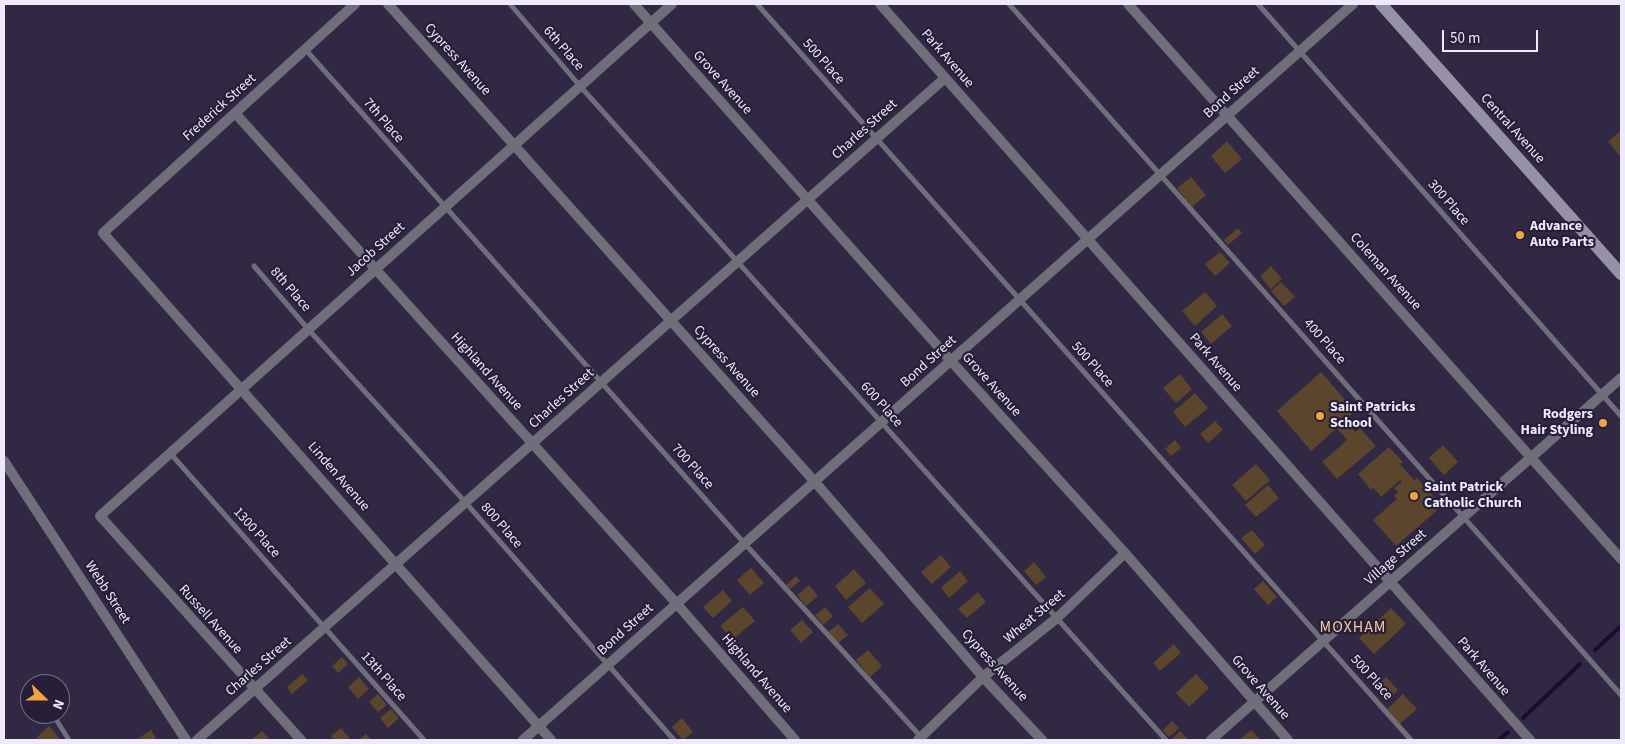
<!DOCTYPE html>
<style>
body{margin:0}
#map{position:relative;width:1625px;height:744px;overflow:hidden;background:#312943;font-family:"Source Sans 3",sans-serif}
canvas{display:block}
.frame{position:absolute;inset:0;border:5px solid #eeeafb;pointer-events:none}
.north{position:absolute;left:20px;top:674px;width:50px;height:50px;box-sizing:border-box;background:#271f38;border:1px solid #777086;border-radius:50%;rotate:112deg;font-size:14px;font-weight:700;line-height:20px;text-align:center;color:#eeeafb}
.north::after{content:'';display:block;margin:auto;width:18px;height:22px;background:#f4a344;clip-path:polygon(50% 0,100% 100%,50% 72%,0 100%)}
.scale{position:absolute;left:1442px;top:30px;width:96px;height:22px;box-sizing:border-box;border:2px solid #eeeafb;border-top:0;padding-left:6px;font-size:15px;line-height:18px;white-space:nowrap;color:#eeeafb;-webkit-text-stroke:4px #271f38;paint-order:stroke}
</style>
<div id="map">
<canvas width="1625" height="744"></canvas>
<div class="frame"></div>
<div class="north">N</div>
<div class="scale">50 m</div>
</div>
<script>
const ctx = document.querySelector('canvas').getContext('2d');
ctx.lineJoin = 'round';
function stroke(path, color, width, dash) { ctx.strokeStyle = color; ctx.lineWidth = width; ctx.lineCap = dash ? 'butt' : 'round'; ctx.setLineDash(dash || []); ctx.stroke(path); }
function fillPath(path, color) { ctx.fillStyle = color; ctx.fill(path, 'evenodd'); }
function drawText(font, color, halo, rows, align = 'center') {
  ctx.font = font + ' "Source Sans 3",sans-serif'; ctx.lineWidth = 4.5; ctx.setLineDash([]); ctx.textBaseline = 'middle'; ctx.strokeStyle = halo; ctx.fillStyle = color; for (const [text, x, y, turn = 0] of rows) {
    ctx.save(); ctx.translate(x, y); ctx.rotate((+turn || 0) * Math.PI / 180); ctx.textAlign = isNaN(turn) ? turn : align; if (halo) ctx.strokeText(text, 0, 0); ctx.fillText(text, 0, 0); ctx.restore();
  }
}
stroke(new Path2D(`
 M1595 650 1621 626
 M1523 718 1580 664
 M1499 740 1508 732`), '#1a0c31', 4);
fillPath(new Path2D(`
 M1621 130V157L1608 142Z
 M1227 141 1242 159 1225 173 1211 156Z
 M1191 177 1206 195 1192 207 1177 188Z
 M1238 228 1242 233 1228 245 1224 240Z
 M1220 252 1230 263 1215 276 1205 264Z
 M1271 266 1282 279 1271 289 1260 276Z
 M1281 282 1295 297 1284 306 1271 291Z
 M1205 292 1217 306 1195 326 1182 311Z
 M1222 314 1232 326 1211 344 1201 332Z
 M1321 372 1355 411 1345 420 1355 432 1360 428 1376 446 1337 479 1322 462 1347 440 1337 428 1311 451 1277 411Z
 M1180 374 1192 389 1176 403 1163 388Z
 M1195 393 1208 408 1185 427 1173 412Z
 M1215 421 1223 430 1208 443 1200 434Z
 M1175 440 1181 448 1171 456 1165 449Z
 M1443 445 1458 462 1444 475 1429 458Z
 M1389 447 1403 462 1400 464 1414 480 1417 478 1442 506 1396 546 1373 520 1397 499 1394 496 1398 492 1394 488 1402 482 1400 480 1381 497 1374 488 1371 490 1358 474Z
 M1256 464 1270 480 1246 501 1232 485Z
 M1268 485 1279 498 1256 517 1245 505Z
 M1252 530 1265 545 1255 554 1241 538Z
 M941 555 951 567 932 584 921 572Z
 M1034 562 1046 577 1036 585 1024 571Z
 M751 568 764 583 750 595 737 580Z
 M854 569 866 583 846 600 835 586Z
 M960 571 968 581 949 598 941 588Z
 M796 576 800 581 790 589 786 585Z
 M1263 581 1277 597 1268 605 1254 589Z
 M809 585 818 596 806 606 797 595Z
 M870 588 884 604 862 623 848 607Z
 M723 590 732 601 713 618 703 607Z
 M978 592 986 602 967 618 958 609Z
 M743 607 755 621 732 640 720 626Z
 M825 607 833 616 823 625 815 615Z
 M1391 608 1406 624 1374 654 1359 638Z
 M802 620 813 632 801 643 790 630Z
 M838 624 848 635 838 643 828 632Z
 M1174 644 1181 653 1160 671 1153 663Z
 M868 650 882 666 870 677 856 660Z
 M342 657 348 664 338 673 332 666Z
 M302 674 308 680 292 694 287 687Z
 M1196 674 1209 688 1189 707 1176 693Z
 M359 677 369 689 358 699 348 687Z
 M1386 677 1398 690 1389 699 1377 686Z
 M378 694 387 705 378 712 369 702Z
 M1403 694 1417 709 1400 724 1387 709Z
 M391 709 399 718 388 728 380 718Z
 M682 718 693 732 683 740 672 727Z
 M1172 721 1179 728 1169 737 1163 730Z
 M49 726 61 740H34Z
 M341 728 351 740H335L331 736Z
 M151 730 157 740H136Z
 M1251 730 1261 740H1239Z
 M262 731 270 740H251Z
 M1180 731 1188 739 1173 740 1172 739Z
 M366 734 371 740H358Z`), '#5b452d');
stroke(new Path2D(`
 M510 4 580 86 1166 740
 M757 4 1411 740
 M1009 4 1621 695
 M1258 4 1621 416
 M305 49 745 544 922 738
 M254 266 308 329 466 503 674 740
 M170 453 424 740
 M55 718 69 740`), '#716e7b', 5);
stroke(new Path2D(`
 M355 4 103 233 551 740
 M388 4 815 482 983 677 1042 740
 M634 4 951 361 1125 553 1288 740
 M880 4 1530 740
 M1128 4 1621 559
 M235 113 677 604 795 740
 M4 461 186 740
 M197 740 945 78
 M301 740 100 516 672 4
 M523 740 1353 4
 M918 740 983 677 1057 618 1125 553
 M1211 740 1621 378`), '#716e7b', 10);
stroke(new Path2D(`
 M1381 4 1621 274`), '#9791a7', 12);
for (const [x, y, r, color] of [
 [1520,235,5,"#f4a344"],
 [1320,416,5,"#f4a344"],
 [1603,423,5,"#f4a344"],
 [1414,496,5,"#f4a344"]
]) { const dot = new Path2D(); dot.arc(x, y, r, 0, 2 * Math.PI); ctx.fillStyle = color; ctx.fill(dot); stroke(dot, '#271f38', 2); }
drawText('14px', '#eeeafb', '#271f38', [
 ["6th Place",563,49,49],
 ["Park Avenue",947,59,49],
 ["Cypress Avenue",457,60,48],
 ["500 Place",823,62,48],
 ["Grove Avenue",722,83,48],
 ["Bond Street",1232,93,-42],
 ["Frederick Street",220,108,-42],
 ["7th Place",383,121,49],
 ["Central Avenue",1512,129,48],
 ["Charles Street",865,130,-42],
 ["300 Place",1448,203,49],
 ["Jacob Street",376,250,-42],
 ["Coleman Avenue",1385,272,48],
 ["8th Place",290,290,49],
 ["400 Place",1324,342,48],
 ["Cypress Avenue",726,362,48],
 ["Bond Street",929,362,-42],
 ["Park Avenue",1215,363,49],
 ["500 Place",1092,365,48],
 ["Highland Avenue",486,372,48],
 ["Grove Avenue",991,385,48],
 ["Charles Street",562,399,-42],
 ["600 Place",881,405,48],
 ["700 Place",692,467,48],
 ["Linden Avenue",338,477,49],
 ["800 Place",501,526,49],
 ["1300 Place",256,533,48],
 ["Village Street",1396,558,-41],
 ["Webb Street",107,593,57],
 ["Wheat Street",1035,617,-40],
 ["Russell Avenue",210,620,48],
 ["Bond Street",626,630,-42],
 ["Cypress Avenue",994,666,48],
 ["Charles Street",259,667,-41],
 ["Park Avenue",1483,667,49],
 ["Highland Avenue",756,674,49],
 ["13th Place",383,677,48],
 ["500 Place",1371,678,48],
 ["Grove Avenue",1260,688,49]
]);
drawText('bold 14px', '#eeeafb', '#271f38', [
 ["Advance",1530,227],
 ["Auto Parts",1530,243],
 ["Saint Patricks",1330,408],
 ["School",1330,424],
 ["Rodgers",1593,415,"right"],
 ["Hair Styling",1593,431,"right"],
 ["Saint Patrick",1424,488],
 ["Catholic Church",1424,504]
], 'left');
ctx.letterSpacing = '1px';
drawText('16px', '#f8ca9c', '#271f38', [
 ["MOXHAM",1353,628]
]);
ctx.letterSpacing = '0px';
</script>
